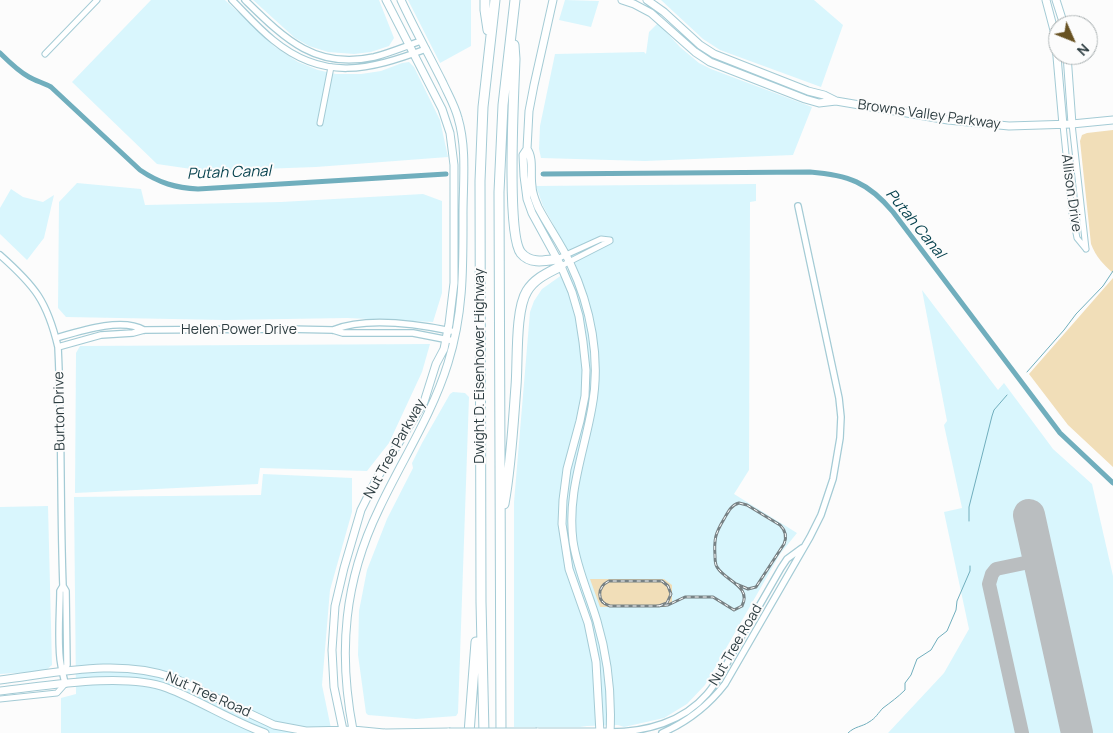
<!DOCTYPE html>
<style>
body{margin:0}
#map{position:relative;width:1113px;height:733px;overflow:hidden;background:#fcfcfc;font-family:Manrope,sans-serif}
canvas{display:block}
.north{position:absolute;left:1048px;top:15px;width:50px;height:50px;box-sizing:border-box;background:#fcfcfc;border:1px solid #a9b0b1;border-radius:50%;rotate:134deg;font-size:14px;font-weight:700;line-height:20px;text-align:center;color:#2d3d41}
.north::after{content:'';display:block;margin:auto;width:18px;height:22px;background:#685222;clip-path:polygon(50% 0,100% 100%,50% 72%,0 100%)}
</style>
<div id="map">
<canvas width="1113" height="733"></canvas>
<div class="north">N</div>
</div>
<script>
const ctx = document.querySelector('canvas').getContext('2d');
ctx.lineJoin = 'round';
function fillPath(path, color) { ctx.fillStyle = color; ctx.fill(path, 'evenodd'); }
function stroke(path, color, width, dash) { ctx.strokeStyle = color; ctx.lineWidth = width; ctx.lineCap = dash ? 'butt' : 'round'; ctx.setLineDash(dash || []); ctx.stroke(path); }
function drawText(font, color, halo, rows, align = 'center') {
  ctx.font = font + ' Manrope,sans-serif'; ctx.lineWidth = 4; ctx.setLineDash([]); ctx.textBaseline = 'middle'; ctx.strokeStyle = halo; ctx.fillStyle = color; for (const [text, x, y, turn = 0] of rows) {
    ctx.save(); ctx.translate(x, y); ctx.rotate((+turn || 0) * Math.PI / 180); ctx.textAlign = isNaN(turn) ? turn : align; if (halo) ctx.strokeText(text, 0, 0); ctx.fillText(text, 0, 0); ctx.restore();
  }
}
fillPath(new Path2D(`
 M151 0H225L275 47 298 62 318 70 336 74H361L381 71 402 63 409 62 414 67 440 120 448 157 316 167 205 171 157 164 72 82Z
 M253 0H379L394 38 389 46 371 52 354 54 328 52 309 46 295 38Z
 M408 0H471V46L440 63Z
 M565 0 599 1 591 27 559 20Z
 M661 0H814L843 25 821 87 720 50 703 39Z
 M658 23 680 47 699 63 711 69 812 107 793 155 645 161 541 158 539 149 540 126 555 54 644 52 646 54 649 32Z
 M77 183 141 189 145 205 281 202 423 194 442 201V293L433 322 347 318 225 320 66 317 58 308 59 202Z
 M756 184V201L750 202 749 470 734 494 797 533 780 554 705 685 687 704 664 718 624 727 618 725 587 726 580 727H514V502L530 312 534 301 542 289 576 265 543 206 536 186Z
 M11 189 23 197 43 202 54 195 44 238 27 260 0 234V208Z
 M922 290 998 390 1004 383 1053 449 1092 484 1113 576V733H888L944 673 969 629 944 512 962 508 944 425 947 421Z
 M430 344 422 372 389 443 367 471 260 468 258 484 75 493 76 353 80 346Z
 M453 392 465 393 469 397 458 713 456 716 416 719 368 715 366 713 358 655 359 611 367 570 387 519 413 468 412 463 422 443 450 394Z
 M263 474 352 478V512L330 590 322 685 332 733H61V698L76 694 74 497 261 495Z
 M48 506 52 665 45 671 0 674V507Z`), '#d9f6fd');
fillPath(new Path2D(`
 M1113 130V273C1103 264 1096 257 1091 244L1080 141 1082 135 1087 133Z
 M1113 278V467L1068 425 1029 374Z
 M590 579H664L672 585V602L666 605V607H600Z`), '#f1deb8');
stroke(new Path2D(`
 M1027 372 1064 330 1076 314 1103 286 1113 271
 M969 521V507L992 416 994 410 1007 395
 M848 733C855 726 862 727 869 722 876 718 878 713 883 708 891 702 898 697 905 690V683L911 675 917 659 931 650 938 638 947 631 956 610 957 601 970 571V566`), '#70aebd', 1);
stroke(new Path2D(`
 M0 53C9 62 18 71 29 77 36 81 44 83 51 87L140 170C159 183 176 188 198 189L446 174
 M543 174 810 172C848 175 868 182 893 212L1060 433 1113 483`), '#70aebd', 5);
stroke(new Path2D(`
 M1022 733 989 584 992 574 996 569 1039 560`), '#babec0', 14);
stroke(new Path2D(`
 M1029 515 1077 733`), '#babec0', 32);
const minor = new Path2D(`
 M45 54 97 0
 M320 123 331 67
 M1072 124 1086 249
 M1063 125 1072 213 1077 238 1086 249
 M557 259 601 239 610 240
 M561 266 610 241
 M0 699 57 693 65 684`);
const tertiary = new Path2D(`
 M232 0C245 13 258 28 273 40 324 82 369 70 426 49
 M245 0C284 38 315 70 374 57 390 53 406 46 421 41
 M0 255C35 286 47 301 58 347 62 426 60 506 63 586L66 591 67 665 64 672
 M333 330C365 317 417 324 451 331
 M56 338C80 331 122 317 144 330
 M58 347 101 335 133 333 144 330 285 329 333 330 343 333H413L454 341
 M63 586 60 591C60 611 57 646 61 665 62 672 64 677 65 684
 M610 732C646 732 683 722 707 694 720 679 729 659 739 641 753 617 767 592 781 568L787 559 802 548
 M662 733C687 722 708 706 725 684L810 537 821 515 833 479 840 438 841 417 839 398 798 206`);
const secondary = new Path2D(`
 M553 0 534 85 529 111 527 149 523 155 524 176 527 199 532 213 561 266 572 292 579 316 583 342 586 370 585 396 580 421 567 469 563 500 562 524 569 569 588 623 596 662 600 733
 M622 0 634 4 651 13 695 52 710 62 805 99 819 103 836 101 948 120 1009 126 1072 124 1113 120
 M647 0 664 12 700 45 714 54 808 91 824 95 836 101
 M1046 0 1055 34 1063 125
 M1056 0 1064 25
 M1067 55 1072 124
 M527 149C534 158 530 174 532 186 532 193 535 200 538 207 548 226 561 244 570 263 591 307 601 359 592 407 584 453 567 493 573 541 577 569 589 594 597 621 608 658 612 695 610 733
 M0 680C57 673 119 658 174 678L274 725 306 731 353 730 384 733
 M0 691C46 686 124 672 167 688 201 701 231 721 265 733
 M343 730 334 687 332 650 335 606 344 568 361 510 376 480 424 402 436 364 444 349 449 324 454 283V165L450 133 442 109 386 0
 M353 730C338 652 344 581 379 509 402 460 432 415 448 363 464 312 463 266 463 214 463 183 467 148 458 118 455 106 448 94 443 83 429 55 414 28 401 0
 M537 732H610
 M385 733 449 732`);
const motorway = new Path2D(`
 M485 0V10L488 30
 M514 45 515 59C514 89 506 235 521 253 530 264 544 261 557 259
 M504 504C511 466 513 425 516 386 518 362 515 310 527 291 535 278 548 273 561 266
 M469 733 476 642
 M484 733 481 602 480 181 483 107 495 0
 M501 733 499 192 503 105 515 0`);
stroke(minor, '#a4cbd5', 7);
stroke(tertiary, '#a4cbd5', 8);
stroke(secondary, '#a4cbd5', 9);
stroke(motorway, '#a4cbd5', 11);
stroke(minor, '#fff', 5);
stroke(tertiary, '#fff', 5.5);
stroke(secondary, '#fff', 7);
stroke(motorway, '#fff', 9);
const rail = new Path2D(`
 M659 606 667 603 671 594 668 586 662 581H609C597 587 596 602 610 606H656L668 605 685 597H713L734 610 742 606C752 586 725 581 717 567 715 564 715 560 715 556 714 539 715 534 724 519 728 512 731 505 739 503L747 505 780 525C786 531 787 537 784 544L756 587 748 589 736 584`);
stroke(rail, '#778184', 3);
stroke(rail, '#fcfcfc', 1, [4]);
const secondaryBridge = new Path2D(`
 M449 732H537`);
stroke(secondaryBridge, '#a4cbd5', 9, []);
stroke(secondaryBridge, '#fff', 7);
drawText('14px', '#2d3d41', '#fcfcfc', [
 ["Browns Valley Parkway",929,115,8],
 ["Allison Drive",1071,193,82],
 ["Helen Power Drive",239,330],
 ["Dwight D. Eisenhower Highway",480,366,-90],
 ["Burton Drive",60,411,-91],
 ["Nut Tree Parkway",395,449,-61],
 ["Nut Tree Road",736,645,-60],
 ["Nut Tree Road",208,695,24]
]);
drawText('italic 15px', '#07424e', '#fcfcfc', [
 ["Putah Canal",229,173,-2],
 ["Putah Canal",915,224,51]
]);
</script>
